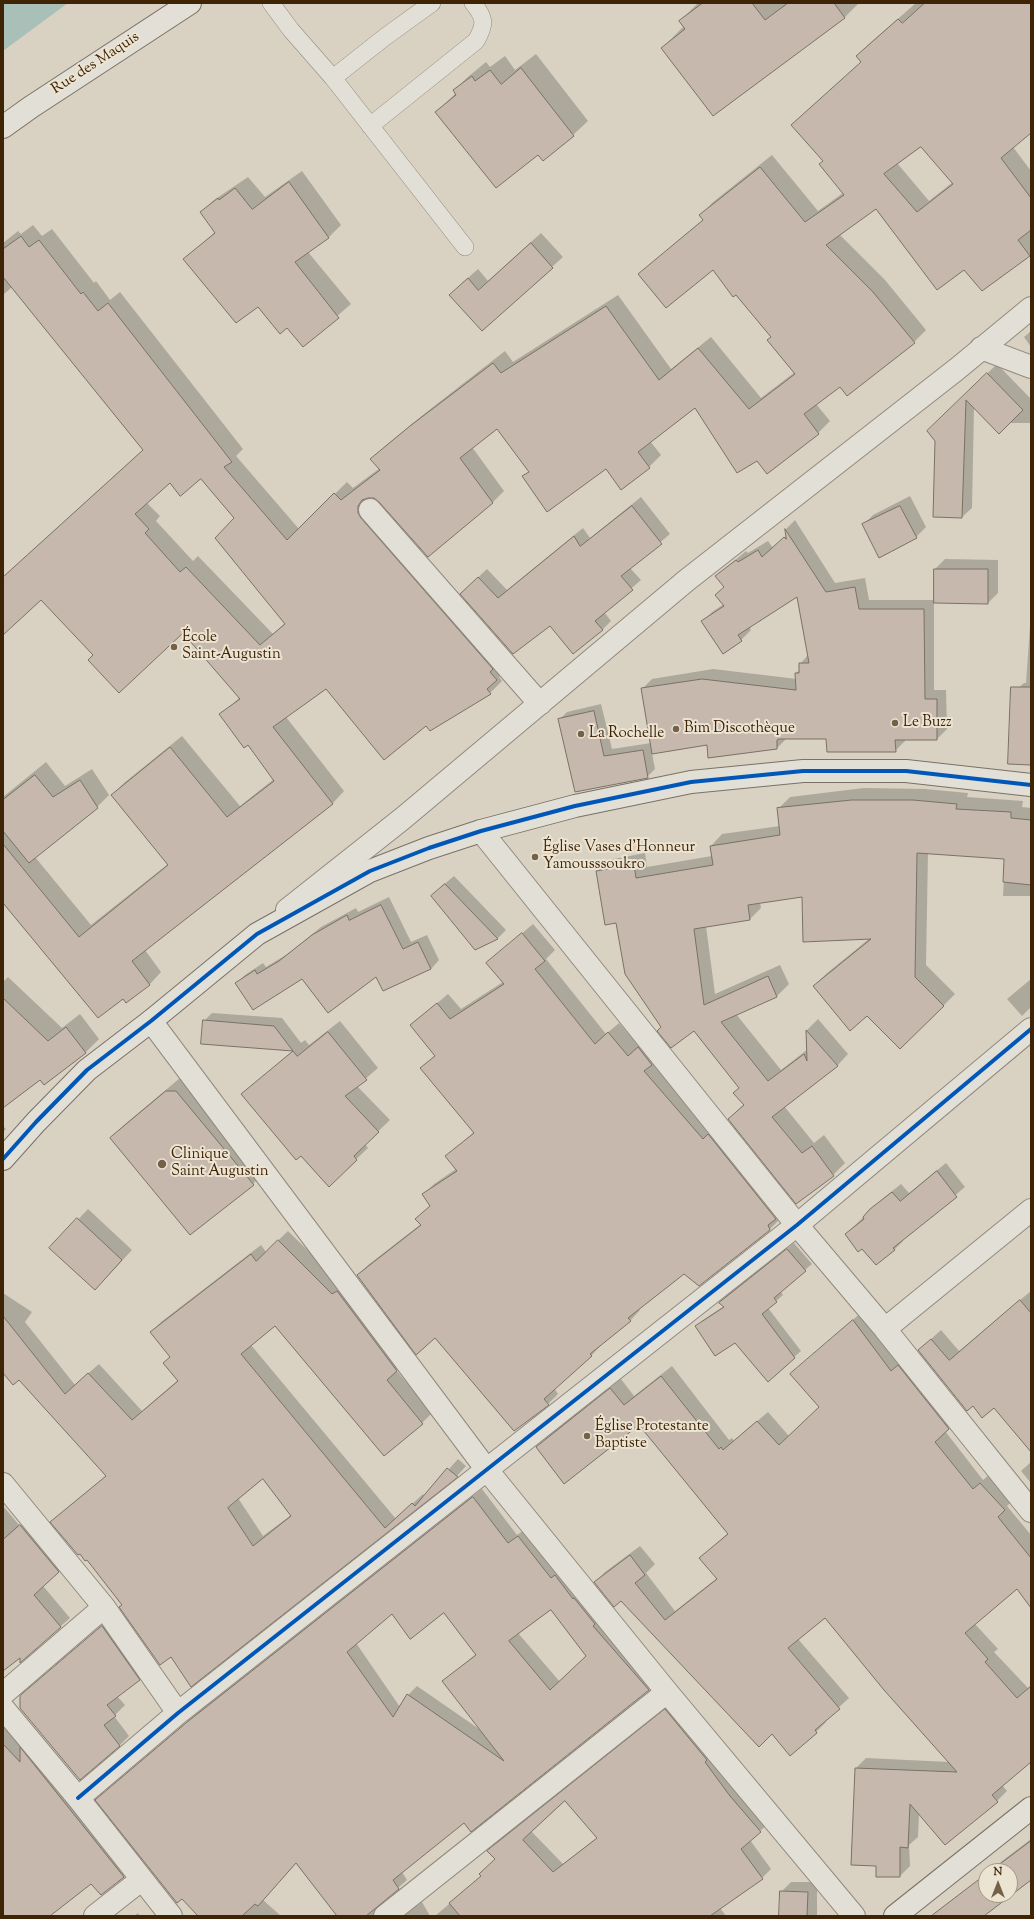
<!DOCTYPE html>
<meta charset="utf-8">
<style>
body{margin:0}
#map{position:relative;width:1034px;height:1919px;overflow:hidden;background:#d9d2c3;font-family:"Sorts Mill Goudy",serif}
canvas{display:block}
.frame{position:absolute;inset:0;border:4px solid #3f2305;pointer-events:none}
.north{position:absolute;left:978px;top:1863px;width:40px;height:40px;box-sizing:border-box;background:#ece4d3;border:1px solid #a79781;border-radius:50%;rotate:0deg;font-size:11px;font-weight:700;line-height:16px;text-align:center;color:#3f2305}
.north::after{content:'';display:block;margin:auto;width:14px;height:18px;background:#756048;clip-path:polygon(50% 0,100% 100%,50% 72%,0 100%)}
</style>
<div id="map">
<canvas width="1034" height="1919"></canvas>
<div class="frame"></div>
<div class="north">N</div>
</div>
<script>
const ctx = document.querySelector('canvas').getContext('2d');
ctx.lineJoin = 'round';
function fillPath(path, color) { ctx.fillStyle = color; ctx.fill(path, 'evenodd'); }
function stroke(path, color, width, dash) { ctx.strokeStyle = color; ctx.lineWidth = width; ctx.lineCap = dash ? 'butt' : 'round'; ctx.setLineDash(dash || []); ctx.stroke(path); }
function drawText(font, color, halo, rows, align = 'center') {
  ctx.font = font + ' "Sorts Mill Goudy",serif'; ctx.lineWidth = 4; ctx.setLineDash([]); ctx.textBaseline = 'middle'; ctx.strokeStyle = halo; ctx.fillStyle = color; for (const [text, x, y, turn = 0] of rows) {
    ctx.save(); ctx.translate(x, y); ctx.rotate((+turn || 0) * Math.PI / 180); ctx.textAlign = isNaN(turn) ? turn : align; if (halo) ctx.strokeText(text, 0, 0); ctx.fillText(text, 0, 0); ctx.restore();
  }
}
fillPath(new Path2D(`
 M3 3H68L3 51Z`), '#a9c0b8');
fillPath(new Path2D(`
 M698 3H859L845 17 713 115 662 48 684 26 680 21Z
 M916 3H1031V132L1013 147 1031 171V254L1030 255 982 290 964 268 876 208 839 234 885 280 926 330 914 342 847 395 840 385 816 404 830 421 818 433 767 473 757 459 695 407 650 441 661 455 649 467 606 468 523 477 529 471 497 427 472 447 504 491 492 503 380 501 369 497V500L509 667 499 677 502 681 490 693 427 724 326 688 286 717 344 791 333 803 145 950 161 972 150 984 126 1002 3 901V797L46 762 65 786 92 769 109 795 97 807 35 857 91 925 168 864 112 795 124 783 182 736 240 806 274 779 249 743 221 715 240 697 183 632 41 599 3 634V577L144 449 12 287 3 295V243L18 231 21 234 33 225 42 236 52 229 94 283 96 281 110 300 120 292 243 449 236 456 299 529 347 482 353 488 380 468 372 459 384 447 424 414 505 351 513 362 618 295 671 369 711 337 761 398 795 372 772 336 713 269 639 275 704 219 701 215 712 203 772 155 818 211 843 193 824 161 792 125 862 62 857 56 869 44ZM921 145 953 182 929 201 897 163ZM201 478 236 518 285 623 273 634 198 556 193 561 156 521 160 516 147 503 170 482Z
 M536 54 588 121 573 135 543 159 538 154 436 112 456 93 454 90 469 76 486 62 490 67 505 56 515 70Z
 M302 171 341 225 329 237 308 252 351 304 303 346 287 326 258 306 185 259 215 232 201 212 214 200 248 177 265 197Z
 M541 233 563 257 482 330 460 285 478 269 488 281Z
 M1031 331V347L1024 337Z
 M997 364 1031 399V423H1009L974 408 972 508 962 517 934 516 937 422Z
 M910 496 926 527 916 537 863 525 873 515Z
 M641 497 670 534 630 568 641 580 604 612 611 621 602 630 551 625 470 585 487 569 507 590 583 528 590 538Z
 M795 520 835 583 865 578 869 600H935V569L945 559 998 560V593L988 603 934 602V690H946L947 729 937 739H905V741L895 751 827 738 786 739 777 748 708 743 652 753 655 769 647 777 576 791 559 720 567 712 601 704 612 749 651 743 642 689 652 679 713 669 797 679 796 673 800 670V664L808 655 797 596 749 627 751 630 741 640 702 622 712 612 724 604 725 586 716 576 746 551 748 553 768 541 773 548 787 535 786 529Z
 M1031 612V764L1015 691 1024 683H1026Z
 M864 788 925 789 968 793 967 797 1023 801 1022 807 1031 808V896H1003L1005 858 928 853 926 965 955 994 943 1006 867 1015 814 986 826 974 870 938 803 895 760 902 761 908 750 919 706 926 715 994 780 965 789 984 777 996 736 1014 781 1070 808 1049 807 1030 818 1019 848 1054 837 1066 784 1106 814 1143 824 1135 845 1163 833 1175 729 1119 744 1104 740 1087 694 1030 662 1027 617 922 597 871 609 860 645 853 647 867 712 856 711 846 722 834 780 826 778 809 790 797Z
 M454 876 506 930 497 939 441 887Z
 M389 897 411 942 427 935 439 960 431 969 377 975 302 978 237 983 245 975 263 963 266 967 289 953 321 927 356 908 358 912Z
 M533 924 555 950 546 959 606 1034 619 1023 639 1046 649 1038 780 1219 770 1229 684 1273 638 1308 640 1310 630 1321 600 1344 601 1345 591 1356 554 1388 558 1394 548 1404 435 1337 358 1275 368 1265 421 1224 417 1219 431 1205 424 1194 434 1184 456 1169 446 1157 474 1132 422 1068 435 1055 411 1025 448 994 461 1009 503 982 487 963Z
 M8 977 62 1028 80 1014 99 1039 86 1052 44 1084 41 1079 3 1106V982Z
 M1031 979V1007L1022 1016 1007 999Z
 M212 1013 282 1018 301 1043 305 1040 309 1045 340 1021 378 1068 357 1086 390 1120 365 1144 368 1148 329 1185 243 1094 294 1050 202 1043 204 1021Z
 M180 1078H188L265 1171 253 1184 111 1138 124 1125Z
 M3 1126 6 1129 3 1132Z
 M946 1163 965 1187 902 1240 903 1241 894 1250 863 1248 846 1234 881 1200 901 1184 909 1193Z
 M88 1209 132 1250 105 1279 51 1248Z
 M288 1231 343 1285 406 1360 396 1370 432 1413 422 1423 275 1325 251 1345 396 1519 423 1494 425 1496 458 1459 466 1466 457 1476 191 1686 171 1655 123 1605 87 1559 52 1522 107 1475 19 1379 3 1371V1293L32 1312 25 1322 75 1385 99 1364 142 1411 178 1380 164 1363 171 1356 151 1332 161 1322 261 1245 266 1252ZM263 1478 291 1515 263 1536 238 1498Z
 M794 1243 812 1264 780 1291 783 1295 768 1308 801 1351 768 1380 736 1342 696 1326 703 1320 724 1306 720 1303 726 1296Z
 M1031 1291V1450L994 1407 973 1405 919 1350 941 1330 959 1351Z
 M864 1310 958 1418 945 1431 983 1480 990 1474 1014 1499 1007 1506 1031 1535V1587L1018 1588 975 1624 998 1649 994 1652 1028 1688 1031 1686V1761L1002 1785 1007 1791 997 1801 919 1813 918 1837 909 1845 910 1866 900 1876 877 1865 852 1864 856 1768 866 1758 949 1762 825 1617 798 1639 849 1698 825 1720 826 1722 816 1732 790 1754 772 1733 621 1599 595 1582 605 1572 640 1546 655 1564 646 1573 675 1611 717 1578 700 1558 728 1533 640 1423 537 1447 547 1437 621 1379 634 1396 672 1366 729 1440 732 1438 734 1441 768 1412 789 1436 820 1407 792 1374Z
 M1031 1462V1483L1021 1471Z
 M482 1489 517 1535 528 1527 657 1681 648 1690 464 1822 402 1872 407 1880 382 1902 381 1909 385 1916H339L297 1862 263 1900 281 1916H199L97 1800 196 1714ZM552 1608 587 1656 560 1682 518 1633ZM392 1612H445L476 1654 444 1681 482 1731 417 1686 408 1695 400 1707 356 1643Z
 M3 1506 20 1526 30 1517 67 1563 43 1586 70 1618 21 1661V1656L3 1670Z
 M112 1617 149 1670 117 1696 125 1705 114 1716 129 1736 119 1746 21 1697Z
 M674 1701 769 1823 750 1840 771 1869 762 1878 720 1908 726 1916H435L482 1876 496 1859 489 1851 497 1842ZM566 1799 598 1837 563 1864 531 1831Z
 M3 1725 133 1868 101 1894 91 1882 49 1916H3Z
 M1031 1839V1879L1010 1895V1871H989Z
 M791 1882H817V1916H780L781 1892Z
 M422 1902 430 1916H402Z
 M138 1913 140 1916H134Z`), '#0003');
const building = new Path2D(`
 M703 3H752L765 20 788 3H834L845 18 713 116 661 48 685 29 679 21Z
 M925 3H1031V133L1001 158 1031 198V230L1018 240 1030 256 982 291 964 270 937 290 876 209 826 245 873 292 915 343 847 396 840 387 804 414 819 434 767 474 757 461 737 473 695 408 638 452 650 468 621 490 606 469 547 512 522 476 529 472 497 429 460 458 493 503 428 557 379 502 374 498H368L362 500 358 506V513L361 518 493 669 490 672 497 680 487 689 491 694 430 731 426 726 384 760 326 689 273 727 333 804 132 961 150 985 126 1003 123 999 98 1018 3 903V844L79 937 168 865 111 795 170 747 227 817 274 781 248 745 244 748 219 714 240 699 183 633 119 693 88 660 93 655 41 600 3 635V577L143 450 3 277V249L21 236 29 247 39 240 81 294 83 292 98 311 108 303 232 462 224 467 287 540 334 493 341 500 380 470 370 459 410 426 493 363 501 373 606 306 659 380 698 348 749 409 795 374 767 340 771 337 736 295 733 297 713 270 666 308 638 274 703 220 699 215 760 167 805 222 844 195 819 164 823 161 791 125 861 62 856 56 898 19 902 23ZM921 147 953 184 917 212 884 174ZM201 479 234 518 215 538 285 624 260 645 186 567 180 572 145 533 149 529 135 514 170 483 180 496Z
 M521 68 574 136 543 161 538 155 496 188 435 112 456 95 453 90 472 76 475 81 490 70 501 84Z
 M289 182 329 238 295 262 339 318 303 347 287 328 280 334 258 307 236 323 183 259 215 233 200 212 218 198 219 200 235 188 252 209Z
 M531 243 553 268 482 331 449 295 468 278 478 290Z
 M987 373 1023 410 999 434 966 400 962 518 933 517 935 441 927 431Z
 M632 506 662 544 621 576 633 590 595 621 603 630 573 654 550 626 513 654 460 594 478 577 498 598 574 536 580 546Z
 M900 506 917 538 879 558 862 524Z
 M785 529 826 592 855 587 859 609H924L925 699H937V740H895L896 752H827L826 739H779L777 740V749L708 758 707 745 652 754 641 688 702 679 796 690 795 673H799V663H809L797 597 738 635 742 641 723 654 701 621 724 606 715 595 724 587 715 576 736 560 738 562 758 550 762 557 784 537 786 539Z
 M934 569H988V604L934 603Z
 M1011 687H1031V765L1008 764Z
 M594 711 604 756 643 750 648 778 575 792 558 719Z
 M35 775 53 797 80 780 98 808 29 863 3 831V800Z
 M852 800H913L957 804 956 809 1011 812V818L1031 820V885L1003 882 1004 859 917 853 915 977 944 1006 900 1049 867 1016 850 1031 813 986 871 939 803 942 802 897 748 905 750 920 694 929 704 1005 768 976 777 997 721 1022 768 1081 804 1054 807 1061 806 1030 838 1066 772 1117 802 1153 812 1146 834 1176 796 1204 728 1119 744 1105 733 1093 739 1088 694 1031 671 1048 657 1031 661 1027 625 974 616 923 605 925 596 871 634 864 636 878 713 865 710 846 780 835 777 808Z
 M445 884 498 939 475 950 431 896Z
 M381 905 403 949 418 942 431 969 383 991 376 977 328 1013 302 979 253 1010 235 983 255 970 257 974 279 961 312 935 347 915 349 920Z
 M522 933 545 961 535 969 595 1044 608 1032 628 1056 638 1047 652 1065 644 1071 703 1139 708 1134 776 1219 768 1225 770 1230 699 1286 684 1274 628 1318 631 1321 590 1354 592 1356 544 1399 549 1405 514 1431 435 1338 416 1355 357 1275 421 1225 415 1219 430 1206 422 1194 457 1171 445 1156 474 1133 420 1068 435 1056 410 1025 437 1003 450 1019 504 984 486 963Z
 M3 998 48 1041 66 1027 86 1053 44 1085 40 1080 3 1108Z
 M203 1020 274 1026 293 1051 201 1044Z
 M328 1032 367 1080 345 1096 379 1132 354 1156 357 1160 329 1187 301 1156 296 1160 241 1094 293 1051 297 1056Z
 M166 1091H176L254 1185 190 1235 110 1138Z
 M937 1171 957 1197 893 1248 895 1250 876 1265 862 1249 858 1252 845 1234 864 1219 863 1217 870 1209 892 1192 900 1201Z
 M77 1218 122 1260 95 1290 49 1248Z
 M278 1240 332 1294 337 1291 397 1371 387 1380 423 1424 384 1456 275 1326 241 1354 385 1528 412 1503 415 1506 447 1468 458 1477 191 1687 171 1657 160 1665 119 1607 122 1605 87 1560 85 1561 80 1554 78 1555 50 1522 106 1476 19 1380 13 1385 3 1373V1316L65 1394 88 1373 132 1420 178 1381 163 1363 170 1357 150 1332 251 1254 256 1261ZM263 1479 291 1516 253 1546 228 1508Z
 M787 1249 806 1271 774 1298 777 1302 762 1314 795 1358 768 1382 735 1343 715 1356 695 1326 724 1307 719 1303Z
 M1020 1300 1031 1313V1452L994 1408 982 1418 973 1406 967 1411 918 1350 931 1339 949 1360Z
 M853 1320 891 1371 898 1365 949 1429 935 1442 973 1489 980 1483 1005 1510 998 1517 1031 1558V1608L1017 1589 965 1633 988 1659 985 1662 1017 1698 1031 1686V1762L992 1795 998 1802 945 1845 910 1804 908 1848 900 1847V1877H876V1866L851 1865 855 1768 957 1772 884 1690 825 1618 788 1648 840 1709 815 1730 817 1733 790 1756 772 1734 759 1747 621 1601 614 1607 594 1582 630 1555 645 1575 635 1583 665 1620 717 1579 699 1558 728 1534 639 1425 564 1484 536 1447 610 1388 624 1405 661 1376 719 1449 721 1447 723 1450 757 1421 779 1445 819 1407 790 1374Z
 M473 1497 508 1543 518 1536 551 1578 555 1575 573 1599 574 1598 595 1624 593 1626 649 1690 471 1832 464 1823 393 1880 399 1889 366 1916H337L296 1863 258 1906 255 1904 242 1916H198L182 1899 177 1903 95 1800 186 1723ZM551 1610 586 1656 550 1690 509 1641ZM444 1613 476 1655 442 1681 504 1761 407 1694 393 1717 347 1652 392 1614 410 1639Z
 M20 1525 59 1572 34 1595 61 1627 20 1663V1658L3 1671V1540Z
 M102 1626 140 1680 107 1705 116 1716 104 1725 120 1746 80 1780 20 1708V1696Z
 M665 1709 707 1760 705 1762 730 1796 761 1832 741 1849 763 1879 710 1916H460L449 1903 481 1876 479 1874 495 1859 487 1851ZM565 1801 597 1838 553 1872 523 1840Z
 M3 1744 20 1762V1747L124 1877 101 1895 91 1884 50 1916H3Z
 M1031 1841V1880L984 1916H931L986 1874V1895H1010V1871H991Z
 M780 1891 808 1892 807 1916H779Z`);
fillPath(building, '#c6b8ac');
stroke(building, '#7a7165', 1);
const lane = new Path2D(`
 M271 3 291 30 333 78 465 247
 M333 78 385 37 432 3
 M370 126 476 41C486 24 485 18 473 3`);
const street = new Path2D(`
 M981 348 1031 367
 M370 510 540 704
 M481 831 797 1225 885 1329 1031 1511
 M287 910 402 819 687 580 957 369 1031 308
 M151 1021 487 1470 667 1692 854 1916
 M885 1329 1031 1210
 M3 1484 104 1607 178 1713
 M3 1694 104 1607
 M3 1708 78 1798 171 1916
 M78 1798 178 1713 797 1225 1031 1029
 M95 1916 141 1880
 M385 1916 667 1692`);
const secondary = new Path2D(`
 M3 127 31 107 190 3
 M3 1159 36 1122 87 1070 151 1021 257 934 370 871 429 848 481 831 575 806 691 782 803 771H906L1031 785
 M895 1916 1031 1808`);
stroke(lane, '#91897d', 18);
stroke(street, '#91897d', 24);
stroke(secondary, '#7a7165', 24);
stroke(lane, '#e2dfd7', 17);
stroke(street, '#e2dfd7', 22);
stroke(secondary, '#e2dfd7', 22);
stroke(new Path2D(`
 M3 1159 36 1122 87 1070 151 1021 257 934 370 871 429 848 481 831 575 806 691 782 803 771H906L1031 785
 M78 1798 178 1713 797 1225 1031 1029`), '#0057b8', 4);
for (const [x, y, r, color] of [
 [174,647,4,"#756048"],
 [895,723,4,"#756048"],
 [676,729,4,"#756048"],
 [581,734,4,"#756048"],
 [535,857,4,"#756048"],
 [162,1164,5,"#756048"],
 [587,1436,4,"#756048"]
]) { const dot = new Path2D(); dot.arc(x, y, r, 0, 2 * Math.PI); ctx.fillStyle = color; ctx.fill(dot); stroke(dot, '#ece4d3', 1.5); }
drawText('15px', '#3f2305', '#ece4d3', [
 ["Rue des Maquis",96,64,-33]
]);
drawText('15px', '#3f2305', '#ece4d3', [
 ["École",182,638],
 ["Saint-Augustin",182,655],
 ["Le Buzz",903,723],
 ["Bim Discothèque",684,729],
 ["La Rochelle",589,734],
 ["Église Vases d'Honneur",543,848],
 ["Yamousssoukro",543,865],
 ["Clinique",171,1155],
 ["Saint Augustin",171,1172],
 ["Église Protestante",595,1427],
 ["Baptiste",595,1444]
], 'left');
</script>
